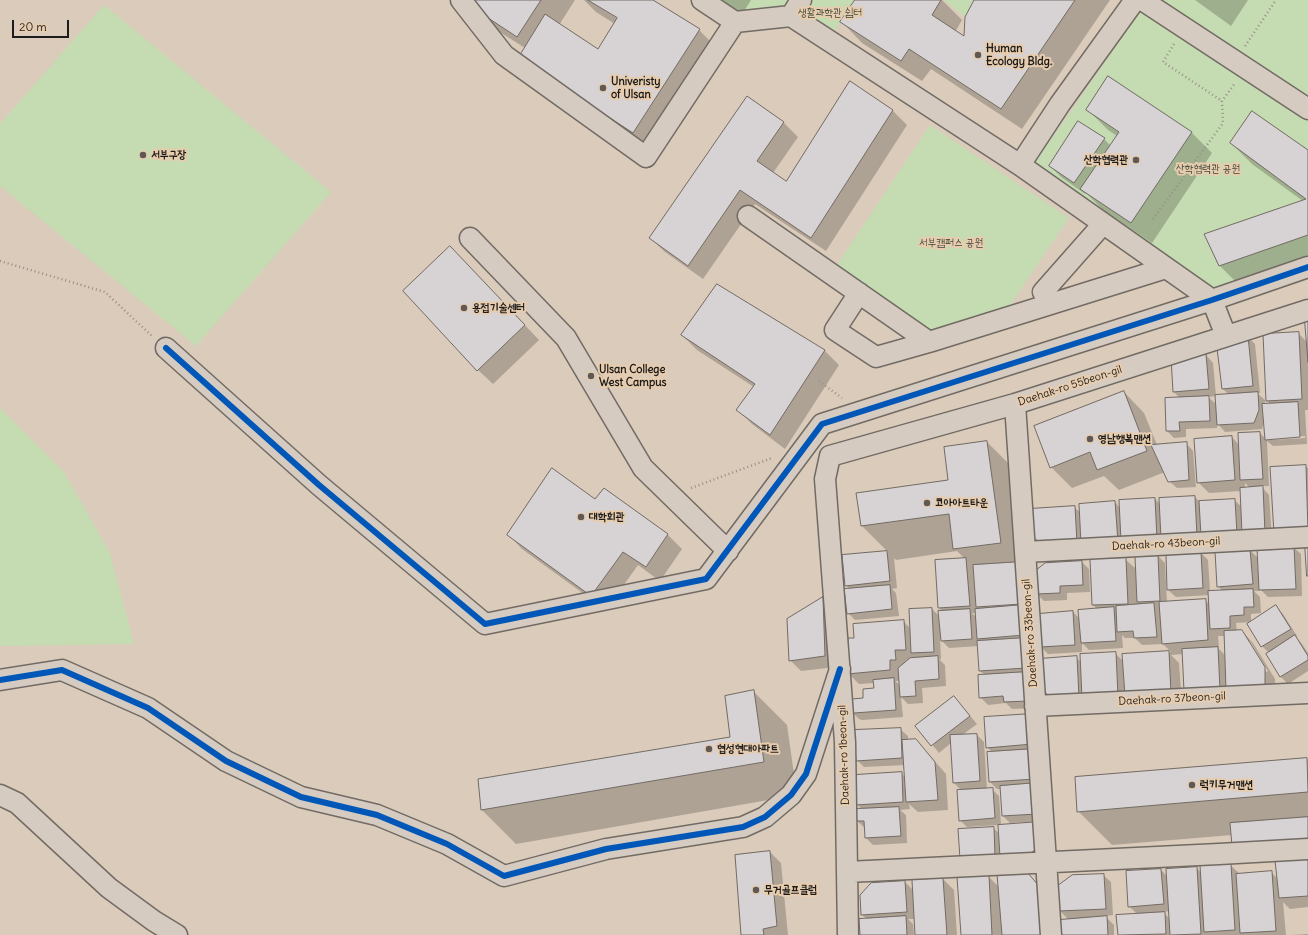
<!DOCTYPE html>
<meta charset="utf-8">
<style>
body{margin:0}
#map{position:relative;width:1308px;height:935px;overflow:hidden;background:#dacbbb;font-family:Delius,sans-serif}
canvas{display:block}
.scale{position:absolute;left:12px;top:20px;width:57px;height:18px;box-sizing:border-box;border:2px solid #1c1c1c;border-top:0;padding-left:5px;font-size:12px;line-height:14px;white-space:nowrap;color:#1c1c1c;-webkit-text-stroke:3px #e7ccae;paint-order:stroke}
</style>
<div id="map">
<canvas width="1308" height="935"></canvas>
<div class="scale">20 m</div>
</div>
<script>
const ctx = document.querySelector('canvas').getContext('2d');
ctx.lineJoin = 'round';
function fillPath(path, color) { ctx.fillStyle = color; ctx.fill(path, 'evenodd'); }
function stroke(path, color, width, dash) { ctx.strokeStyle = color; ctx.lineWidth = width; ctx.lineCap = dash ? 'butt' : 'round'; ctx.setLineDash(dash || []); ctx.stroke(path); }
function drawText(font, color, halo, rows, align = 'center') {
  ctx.font = font + ' Delius,"Poor Story",sans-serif'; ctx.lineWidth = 4; ctx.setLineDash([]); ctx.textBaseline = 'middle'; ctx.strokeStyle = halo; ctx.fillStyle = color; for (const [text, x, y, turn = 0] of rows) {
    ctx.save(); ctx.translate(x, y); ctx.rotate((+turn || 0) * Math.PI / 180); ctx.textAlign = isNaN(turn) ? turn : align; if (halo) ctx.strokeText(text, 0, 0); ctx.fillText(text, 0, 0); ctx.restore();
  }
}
fillPath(new Path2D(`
 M713 0H795L788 11 738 16Z
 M811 0H855L834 32 803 12Z
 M944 0H974L965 17Z
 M1156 0H1308V98Z
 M104 5 331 192 196 346 0 186V124Z
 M1140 12 1308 119V258L1216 290 1034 164Z
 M930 125 1069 218 1001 319 929 342 831 274Z
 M0 408 64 472 110 553 134 644 0 646Z`), '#c5dbb1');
fillPath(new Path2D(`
 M476 0H575L559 25 598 51 615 24 596 12 584 0H651L699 30 720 51 654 153 540 78 525 48 492 27Z
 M717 0H751L741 16Z
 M856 0H942L962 20 955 32 965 38 975 0H1110L1022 129 931 69 922 81 862 43 842 22Z
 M1195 0H1248L1231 26Z
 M850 82 893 111 907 125 826 251 755 204 703 279 665 252 650 238 747 97 784 123 798 137 773 173 787 182Z
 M1087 109 1191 132 1212 153 1152 243 1102 209 1086 193 1085 194 1061 177 1050 166 1104 139 1111 146 1117 136 1108 130Z
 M1231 143 1308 151V263L1240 286 1220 266 1303 201 1252 164Z
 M465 262 539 340 493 384 478 370Z
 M1308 322V410H1305L1307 444 1273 446 1267 441 1269 486H1261L1269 495 1272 540 1042 546 1031 534 1074 507 1081 513 1115 502 1120 508 1155 499 1160 504 1195 497 1200 502 1234 500 1242 507 1241 491 1209 493 1198 482 1232 437 1239 445 1260 433 1266 439 1264 421 1262 429 1225 432 1217 423V428L1186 429V437L1174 438 1167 431 1181 399 1174 392 1172 359 1206 355 1213 363 1216 396 1229 395 1223 389 1248 337 1255 344 1260 393H1257L1265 400V405H1271L1267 401 1298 333 1308 343ZM1216 396 1217 405 1208 397ZM1305 436V438L1271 440V438ZM1245 483 1250 488H1245Z
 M682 335 824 350 839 365 785 449 752 424 738 410 754 387 697 350Z
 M1124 392 1144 413 1157 445 1186 443 1193 451 1196 487 1177 488 1169 481 1165 472 1119 490 1104 476 1072 488 1051 467Z
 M987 442 1021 476 1035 708 1012 709 1006 703 988 705 980 697 985 675 980 671 979 646 949 648 940 639 941 659H939L945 665 946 686 922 688 923 703 908 704 901 697 903 717 862 720 859 719 852 712 875 689 874 683 859 684 848 673 850 651 855 639 903 621 910 628 932 609 940 617 943 612 939 608 965 559 957 551 896 560 894 558 897 588 892 589 896 593 899 616 855 620 848 613 850 590 846 585 843 556 888 552 862 526 949 480ZM972 613H977V618ZM895 681H900L901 686Z
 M1305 466 1308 468V576Z
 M604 489 668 535 682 549 660 581 638 565 606 610 522 549 508 534 595 500Z
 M1293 547 1301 554 1302 596 1268 597 1259 588V591H1254L1260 597 1261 613 1251 614V622L1236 623 1237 632 1242 631 1253 643 1275 679 1276 699 1227 696 1184 654 1171 655 1179 663 1182 703 1049 696 1042 689 1076 657 1082 663 1115 653 1124 662 1123 655 1171 652 1163 644 1142 645 1135 638H1125L1122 635 1123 648 1089 650 1082 643V652L1048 654 1041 647 1073 612 1080 619 1097 609 1093 605 1125 559 1137 570 1158 556 1165 563 1167 603 1205 600 1210 605V595L1176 597 1168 590 1201 553 1208 560 1210 592H1223L1218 586 1250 550 1259 559ZM1218 636H1225L1226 656 1219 649ZM1248 641H1250L1268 671 1266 672Z
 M1082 562 1089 569 1090 592 1067 593V600L1044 601 1037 594Z
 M823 598 834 609 836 667 801 671 790 660 788 619Z
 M1276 607 1283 614 1297 636 1296 637 1302 644 1308 653V671L1288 684 1281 677 1267 654 1269 653 1262 646 1248 624Z
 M753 691 787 725 797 795 516 844 482 810 479 780 731 738Z
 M954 697 977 724 961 736 977 735 984 742 987 789H992L999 796 1001 825 1047 852 968 866 993 828 1000 834 999 825 967 827 960 820 962 791 954 783 951 743 939 753 917 726Z
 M1030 715 1044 821 1010 823 1003 816 1001 789H997L990 782 993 753 987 747Z
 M900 729 908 736V741L916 740 946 774 948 810 918 812 909 804 910 809 900 810 906 815 907 843 873 845 866 838 865 828 857 821 863 810 857 804 901 773 906 778 905 765 864 767 857 760Z
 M1307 759 1308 760V852L1232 835 1112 845 1078 811Z
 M770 852 781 863 788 935H742L736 855Z
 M1308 859V907L1290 909 1283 902 1286 935H1119L1117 916 1138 915 1129 906 1127 872 1161 870 1168 877 1197 868 1201 873 1230 865 1240 874 1271 872 1278 879ZM1170 911V919L1163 912Z
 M1027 873 1038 884 1052 935H962L988 876 999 887Z
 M1103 875 1111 882 1113 915 1105 916 1114 925V935H1061L1069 920 1060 911 1058 886Z
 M943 879 954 890 957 935H916L915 919H908L913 924 914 935H861L867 919 861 914 905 882 913 890Z
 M1308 934V935H1290Z`), '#0003');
const building = new Path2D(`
 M474 0H541L517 37 470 6Z
 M588 0H653L700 29 633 133 518 58 545 14 598 49 617 18Z
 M855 0H941L932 15 964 36 965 17 974 0H1075L1001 109 909 49 901 61 840 22Z
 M1108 76 1192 132 1131 223 1080 189 1119 132 1086 110Z
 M850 81 893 110 811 238 740 190 688 266 649 238 747 96 784 122 757 161 786 181Z
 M1252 111 1308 150V235L1219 266 1204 234 1306 199 1230 143Z
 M1078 121 1105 138 1074 183 1049 166Z
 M450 246 525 325 477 371 403 291Z
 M717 284 825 350 770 435 736 410 755 384 681 335Z
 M1305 321H1308V362Z
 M1299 332 1302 399 1266 401 1263 334Z
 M1248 336 1253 386 1222 389 1217 348Z
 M1206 354 1209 389 1173 392 1171 358Z
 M1124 391 1147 451 1097 470 1090 452 1050 468 1034 426Z
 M1258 392 1259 410 1254 423 1217 425 1215 395Z
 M1209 396 1210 421 1179 422 1180 431H1166L1165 398Z
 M1298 402 1300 437 1265 440 1262 404Z
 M1260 432 1263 479 1240 480 1238 433Z
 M1232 436 1235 480 1197 483 1194 439Z
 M987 441 1001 543 953 549 949 514 861 526 856 493 948 480 944 447Z
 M1187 442 1189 480 1168 482 1151 445Z
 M1306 465 1308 532 1274 534 1270 467Z
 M552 468 595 499 604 488 668 534 646 567 623 552 591 596 507 535Z
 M1263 486 1265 533 1242 534 1240 488Z
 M1195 496 1197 537 1161 539 1159 498Z
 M1155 498 1157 539 1121 541 1119 500Z
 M1235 499 1237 534 1201 536 1199 501Z
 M1115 501 1118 542 1081 544 1079 504Z
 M1075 506 1077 543 1043 545 1030 535 1029 509Z
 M1305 544H1308V576H1307Z
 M1294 546 1296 589 1259 590 1257 548Z
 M1250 549 1253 584 1217 587 1215 551Z
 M887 551 890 581 845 586 842 555Z
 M1201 552 1203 588 1167 590 1166 554Z
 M1158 555 1160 601 1137 602 1135 556Z
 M966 558 970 606 938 608 935 560Z
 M1126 558 1128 604 1092 605 1090 559Z
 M1082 561 1083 585 1060 586V593L1036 594 1035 571 1045 563Z
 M1020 562 1022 604 976 607 973 565Z
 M890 585 892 609 847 614 844 589Z
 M1253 589 1254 607H1244V615L1230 616V628L1210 629 1208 591Z
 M823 597 825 656 789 661 787 619Z
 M1206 599 1208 640 1162 644 1159 602Z
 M1154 603 1157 637 1134 638 1133 631 1117 632 1116 606Z
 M1022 605 1024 635 977 639 975 609Z
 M1276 605 1291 629 1261 647 1247 624Z
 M1114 607 1116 641 1081 643 1078 610Z
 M932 608 934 652 911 653 909 609Z
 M970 609 972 639 941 641 938 611Z
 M1073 611 1075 645 1040 647 1038 614Z
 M904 620 906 650H895L896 660H890V670L847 674 846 650H848V638H854L853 624Z
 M1242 630 1265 667V689L1226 690 1224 631Z
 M1295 635 1308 656V660L1280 677 1266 654Z
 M1024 638 1026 668 979 671 977 641Z
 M1218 647 1220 689 1184 691 1182 649Z
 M1169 651 1171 693 1125 696 1122 654Z
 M1116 652 1118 696 1082 698 1080 654Z
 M938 656 939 679 915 681 916 696 900 697 898 668 910 658Z
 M1077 656 1079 698 1054 700 1041 689 1039 659Z
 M1026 672 1028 701 1004 702 1003 696 979 698 978 675Z
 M894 678 896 710 854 713 851 712 849 701 852 699 863 698V689L874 688 873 680Z
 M754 690 764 762 481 810 478 779 730 737 725 696Z
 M954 696 970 716 931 746 915 726Z
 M1031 714 1033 744 986 748 984 717Z
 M901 728 902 758 856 761 854 730Z
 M977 734 980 781 953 783 950 735Z
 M916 739 935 762 938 800 906 802 902 740Z
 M1033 749 1035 779 989 782 987 752Z
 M1307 758 1308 792 1077 812 1075 777Z
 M902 772 903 802 856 805 855 775Z
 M1036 783 1037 814 1002 816 1000 786Z
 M993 788 995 818 959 821 957 790Z
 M899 807 901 836 865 838 864 821H856L855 809Z
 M1308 817V840L1232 846 1230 823Z
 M1039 822 1040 845 1029 855 1000 857 998 825Z
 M994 827 995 857 960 859 958 829Z
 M770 851 777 926 763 929 764 935H741L735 855Z
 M1308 858V896L1279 898 1275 860Z
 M1231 864 1235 930 1204 932 1200 865Z
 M1197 867 1201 934 1170 935 1166 869Z
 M1161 869 1164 904 1128 907 1126 871Z
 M1272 871 1276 931 1240 933 1236 874Z
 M1027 872 1039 886 1042 935H1002L997 874Z
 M1104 874 1106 909 1059 911 1057 886 1072 875Z
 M989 875 992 935H961L957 877Z
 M943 878 947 935H915L912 880Z
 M905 881 907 912 861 915 860 895 871 883Z
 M1165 912 1166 934 1118 935 1116 915Z
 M906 916 907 935H860L859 919Z
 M1107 916 1108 935H1060L1059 920Z`);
fillPath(building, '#d7d2d4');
stroke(building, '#726b64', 1);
const minor = new Path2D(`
 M461 0 504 55 646 157 735 22
 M702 0 735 22 791 16
 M801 0 791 16 1020 165 1060 104 1135 0
 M1142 0 1308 109
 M1020 165 1212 300 1226 336
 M748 216 929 342
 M470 238 566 338 643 468 728 551
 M859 293 835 330 876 357 929 342 1166 268
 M1050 304 1043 292 1103 224
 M166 348 319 485 485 624 706 579 822 424 1212 300 1308 267
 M1015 404 1051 935
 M1025 552 1308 537
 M0 680 62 670 148 708 226 761 301 797 377 815 447 844 504 876 606 849 743 827 765 817 791 795 806 774 840 669
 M1035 706 1308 693
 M0 795 17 803 109 888 154 921 177 935
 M847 872 1219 854 1308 849
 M848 935 845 742 825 479 830 456 1015 404 1308 310`);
stroke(minor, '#726b64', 23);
stroke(new Path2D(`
 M1174 44 1163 62 1222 101
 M1245 46 1276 0
 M1153 219 1223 123 1222 101 1235 83
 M0 261 105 292 152 336
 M819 381 842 398
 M691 488 772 458`), '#979088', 2.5, [1, 3]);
stroke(minor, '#d5cbc0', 20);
stroke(new Path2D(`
 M166 348 319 485 485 624 706 579 822 424 1212 300 1308 267
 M0 680 62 670 148 708 226 761 301 797 377 815 447 844 504 876 606 849 743 827 765 817 791 795 806 774 840 669`), '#0057b8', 6);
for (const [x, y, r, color] of [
 [978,55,4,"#5e5954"],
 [603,88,4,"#5e5954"],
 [143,155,4,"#5e5954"],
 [1136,160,4,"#5e5954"],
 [464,308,4,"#5e5954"],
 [591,376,4,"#5e5954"],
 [1090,439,4,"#5e5954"],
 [927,503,4,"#5e5954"],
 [581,517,4,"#5e5954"],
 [709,749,4,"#5e5954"],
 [1192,785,4,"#5e5954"],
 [756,890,4,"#5e5954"]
]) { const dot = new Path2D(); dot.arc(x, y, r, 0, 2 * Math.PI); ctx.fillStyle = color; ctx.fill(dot); stroke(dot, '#e7ccae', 1.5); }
drawText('11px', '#3a4538', '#e7ccae', [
 ["생활과학관 쉼터",830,13],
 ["산학협력관 공원",1208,169],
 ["서부캠퍼스 공원",951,243]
]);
drawText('bold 11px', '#1c1c1c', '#e7ccae', [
 ["Human",986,49],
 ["Ecology Bldg.",986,62],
 ["Univeristy",611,82],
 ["of Ulsan",611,95],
 ["서부구장",151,155],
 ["산학협력관",1128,160,"right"],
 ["용접기술센터",472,308],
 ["Ulsan College",599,370],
 ["West Campus",599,383],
 ["영남행복맨션",1098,439],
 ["코아아트타운",935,503],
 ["대학회관",589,517],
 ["협성현대아파트",717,749],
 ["럭키무거맨션",1200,785],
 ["무거골프클럽",764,890]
], 'left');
drawText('11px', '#1c1c1c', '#e7ccae', [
 ["Daehak-ro 55beon-gil",1070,386,-18],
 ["Daehak-ro 43beon-gil",1166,544,-3],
 ["Daehak-ro 33beon-gil",1030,633,-94],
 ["Daehak-ro 37beon-gil",1172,699,-3],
 ["Daehak-ro 1beon-gil",844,755,-92]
]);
</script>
